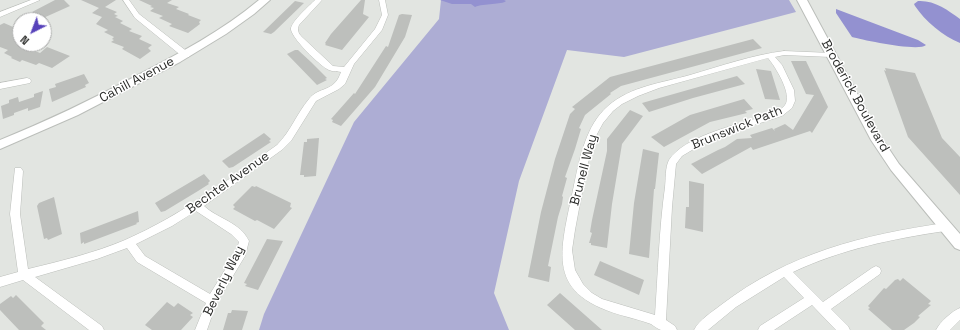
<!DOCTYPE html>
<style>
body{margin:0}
#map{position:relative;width:960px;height:330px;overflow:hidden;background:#e2e5e1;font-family:"Space Grotesk",sans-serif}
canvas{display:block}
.north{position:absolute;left:12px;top:12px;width:40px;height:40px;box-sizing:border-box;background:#fff;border:1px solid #aaabaa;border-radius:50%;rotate:222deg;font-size:11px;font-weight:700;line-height:16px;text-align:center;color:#2b2c2a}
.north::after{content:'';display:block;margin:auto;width:14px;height:18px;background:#5742ba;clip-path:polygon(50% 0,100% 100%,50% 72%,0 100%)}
</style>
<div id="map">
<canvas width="960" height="330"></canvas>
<div class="north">N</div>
</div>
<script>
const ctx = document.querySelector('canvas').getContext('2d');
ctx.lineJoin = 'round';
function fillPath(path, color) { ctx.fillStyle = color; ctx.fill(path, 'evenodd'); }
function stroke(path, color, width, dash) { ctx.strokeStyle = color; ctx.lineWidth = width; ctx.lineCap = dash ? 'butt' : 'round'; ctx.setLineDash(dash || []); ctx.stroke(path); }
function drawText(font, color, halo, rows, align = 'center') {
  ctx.font = font + ' "Space Grotesk",sans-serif'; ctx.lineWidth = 3; ctx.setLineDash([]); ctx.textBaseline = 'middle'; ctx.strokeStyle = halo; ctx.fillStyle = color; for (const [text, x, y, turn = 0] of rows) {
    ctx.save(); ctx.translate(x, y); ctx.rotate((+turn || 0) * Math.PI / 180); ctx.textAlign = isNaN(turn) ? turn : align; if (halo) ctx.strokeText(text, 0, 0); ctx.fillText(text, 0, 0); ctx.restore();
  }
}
fillPath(new Path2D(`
 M441 0H789L796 12 624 57 567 50 519 181 494 293 509 330H259L264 314 354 122 439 19Z`), '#adadd4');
fillPath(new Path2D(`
 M440 0H504L506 1C502 5 484 3 475 7L471 4H452Z
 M918 1C934 0 948 10 960 19V43C943 36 925 21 915 6L914 4Z
 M836 9 918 40 926 45C919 52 863 40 852 37L836 13Z`), '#9391d0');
fillPath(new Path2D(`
 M55 0H64L70 6 41 19 32 12Z
 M81 0H116L105 7 117 12 114 14 118 16 115 17 123 21 120 23 132 29 129 31 142 36 139 39 152 45 148 48 151 51 140 59 122 49 124 47 111 42 114 40 112 39 114 37 104 32 108 30 96 24 102 17 92 13 99 8Z
 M139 0H172L167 3 179 7 176 9 189 14 188 15 201 20 199 22 200 24 188 33 169 26 172 24 159 18 163 16 150 11 154 8 150 7 152 6Z
 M361 0H365L363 14 369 17 342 50 325 45 326 44 325 43 331 34Z
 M295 1 304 3 274 32 271 34 263 32Z
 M402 14 412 15 405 37 375 87 341 126 332 122 333 120 331 119 354 93 355 94 386 46 388 47 399 15Z
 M4 23 20 30V45L40 53 47 47 70 56 52 68 39 63 36 65 22 60 20 62 11 58 12 57 4 53 8 50 0 47V25Z
 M753 39 762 48 621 86 610 93 611 94 585 115 579 128 581 129 575 149 565 177 567 178 562 196 563 197 562 204 558 217 548 266 551 267 549 282 528 277 541 212 555 159 570 114 575 109 572 107 610 77Z
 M295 50H298L311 62 327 78 325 79 327 80 317 85 287 54Z
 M791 61H806L828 107 812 133 810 131 753 150 751 147 702 174 691 164 718 150 725 147 737 139 752 138 750 135 772 128 775 131 774 129 785 124 793 130 814 95 806 94Z
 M885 68 915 73 942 138 960 157V195L908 137 884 70 886 71Z
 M756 69 771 71 780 100 765 99Z
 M84 74 89 83 85 85 86 87 52 102 49 89 56 87 55 84Z
 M737 76 745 84 693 98 649 112 642 103Z
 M43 91 40 107 28 111V108L14 113V115L3 119 1 106 9 103V100L18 97 19 102 34 97V94Z
 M744 99 753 109 745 111 747 113 710 122 664 147 651 137 690 115Z
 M630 110 643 116 622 144 612 204 607 248 591 245V243H589L592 233 590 232 592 220 607 151V139Z
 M264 133 271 139 269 141 271 142 233 167 229 168 222 161Z
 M319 138 316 176 304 177V175H300L304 142H307V139Z
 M643 149 659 153 655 189H654L649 258 629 254 634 203Z
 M204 174 210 181 208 183 209 184 198 191 165 211 161 212 155 203Z
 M689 181 704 184 703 232 685 228 686 207H689Z
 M252 186 255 187 256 186 291 203 290 207 292 208 274 229 259 221 257 220 255 221 233 209 235 207 233 205Z
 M54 197 62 234 48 240 47 238 44 239 37 206 39 203Z
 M138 211 139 222 136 223 137 224 84 244V242L81 244 80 233Z
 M267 239 283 241 258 290 245 286 247 284 244 283Z
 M600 261 644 280 639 295 594 275Z
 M903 278 931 301 928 304 931 305 918 316 920 317 914 323 904 330H892L868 309 870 308 868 306 884 288 886 289 895 280 898 279 900 281Z
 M560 293 602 330H575L547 305Z
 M16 295 44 323 41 326 46 330H19L0 310V304L11 296 13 298Z
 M167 302 174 307 178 303 193 313 190 315 193 317 181 330H152L145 325Z
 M232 310 248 311 242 330H223L228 313H231Z`), '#bdbfbc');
const minor = new Path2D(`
 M31 0H40L0 17V12Z
 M123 0H129L139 14 189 53V57H183L135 18Z
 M315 0H322L299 25C297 30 298 33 302 37L333 66 344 67 375 29 382 15 379 0H385L388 15 382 30 354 64 345 84 339 89 316 101 291 141 283 149 204 206C218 219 240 222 249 241L245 256 216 304 207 330H195L206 303 137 262 127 248 97 259 35 277 102 326 104 330H89L23 280 0 287V277L18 272 10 214 15 168H21L23 171 20 214 28 269C61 261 94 253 125 240 180 216 228 180 277 145 291 131 297 113 309 99 319 86 334 93 341 72 338 71 333 72 329 70 321 67 289 36 291 28 293 20 309 6 315 0ZM196 211 231 234 239 242 236 252 210 294 145 256 136 244 172 226Z
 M784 51 831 53 835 55 831 57 784 55 775 57 782 65 794 90 795 101 792 108 782 116 729 133 702 144 682 156 676 164 672 207 666 320 675 326 677 330C672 330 666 330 661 330 658 329 654 326 651 324 643 321 635 319 628 317 543 295 560 254 574 185 580 157 586 125 608 106 631 86 662 83 690 75 721 66 752 55 784 51ZM768 58C775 66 793 95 785 105 779 113 767 115 758 118 732 126 684 137 669 160 665 167 666 180 665 187 659 230 658 273 655 315L602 299 592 293 583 284 575 270 572 250 575 230 587 166 597 134 603 123 613 111 622 104 638 96 659 88Z
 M27 78 30 79 31 81 30 83 0 89V83Z
 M945 223 948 224 950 227 948 230 945 231C892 239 842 249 793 272L823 302 872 268 876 266 880 268 881 271 880 274 831 309 848 326 850 330H836L812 305 774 330H758L760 326 804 298 784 277 736 307 708 330H694C699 320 712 312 721 305 789 253 862 235 945 223Z
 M960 308V320L950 330H936C940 322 952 311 960 308Z`);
const tertiary = new Path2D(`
 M259 0H270L254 14 226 34 180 62 78 115 0 149V140C47 121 93 99 138 75 180 53 222 31 259 0Z
 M797 0H807L879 134 899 164 960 234V250L955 248 891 170 871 140Z`);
stroke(minor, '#bbbeba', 1);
stroke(tertiary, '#bbbeba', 2);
fillPath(minor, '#fff');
fillPath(tertiary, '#fff');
drawText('13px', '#2b2c2a', '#fff', [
 ["Cahill Avenue",137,80,-28],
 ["Broderick Boulevard",855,96,61],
 ["Brunswick Path",737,128,-22],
 ["Brunell Way",584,170,-75],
 ["Bechtel Avenue",228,183,-35],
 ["Beverly Way",224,281,-64]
]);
</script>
